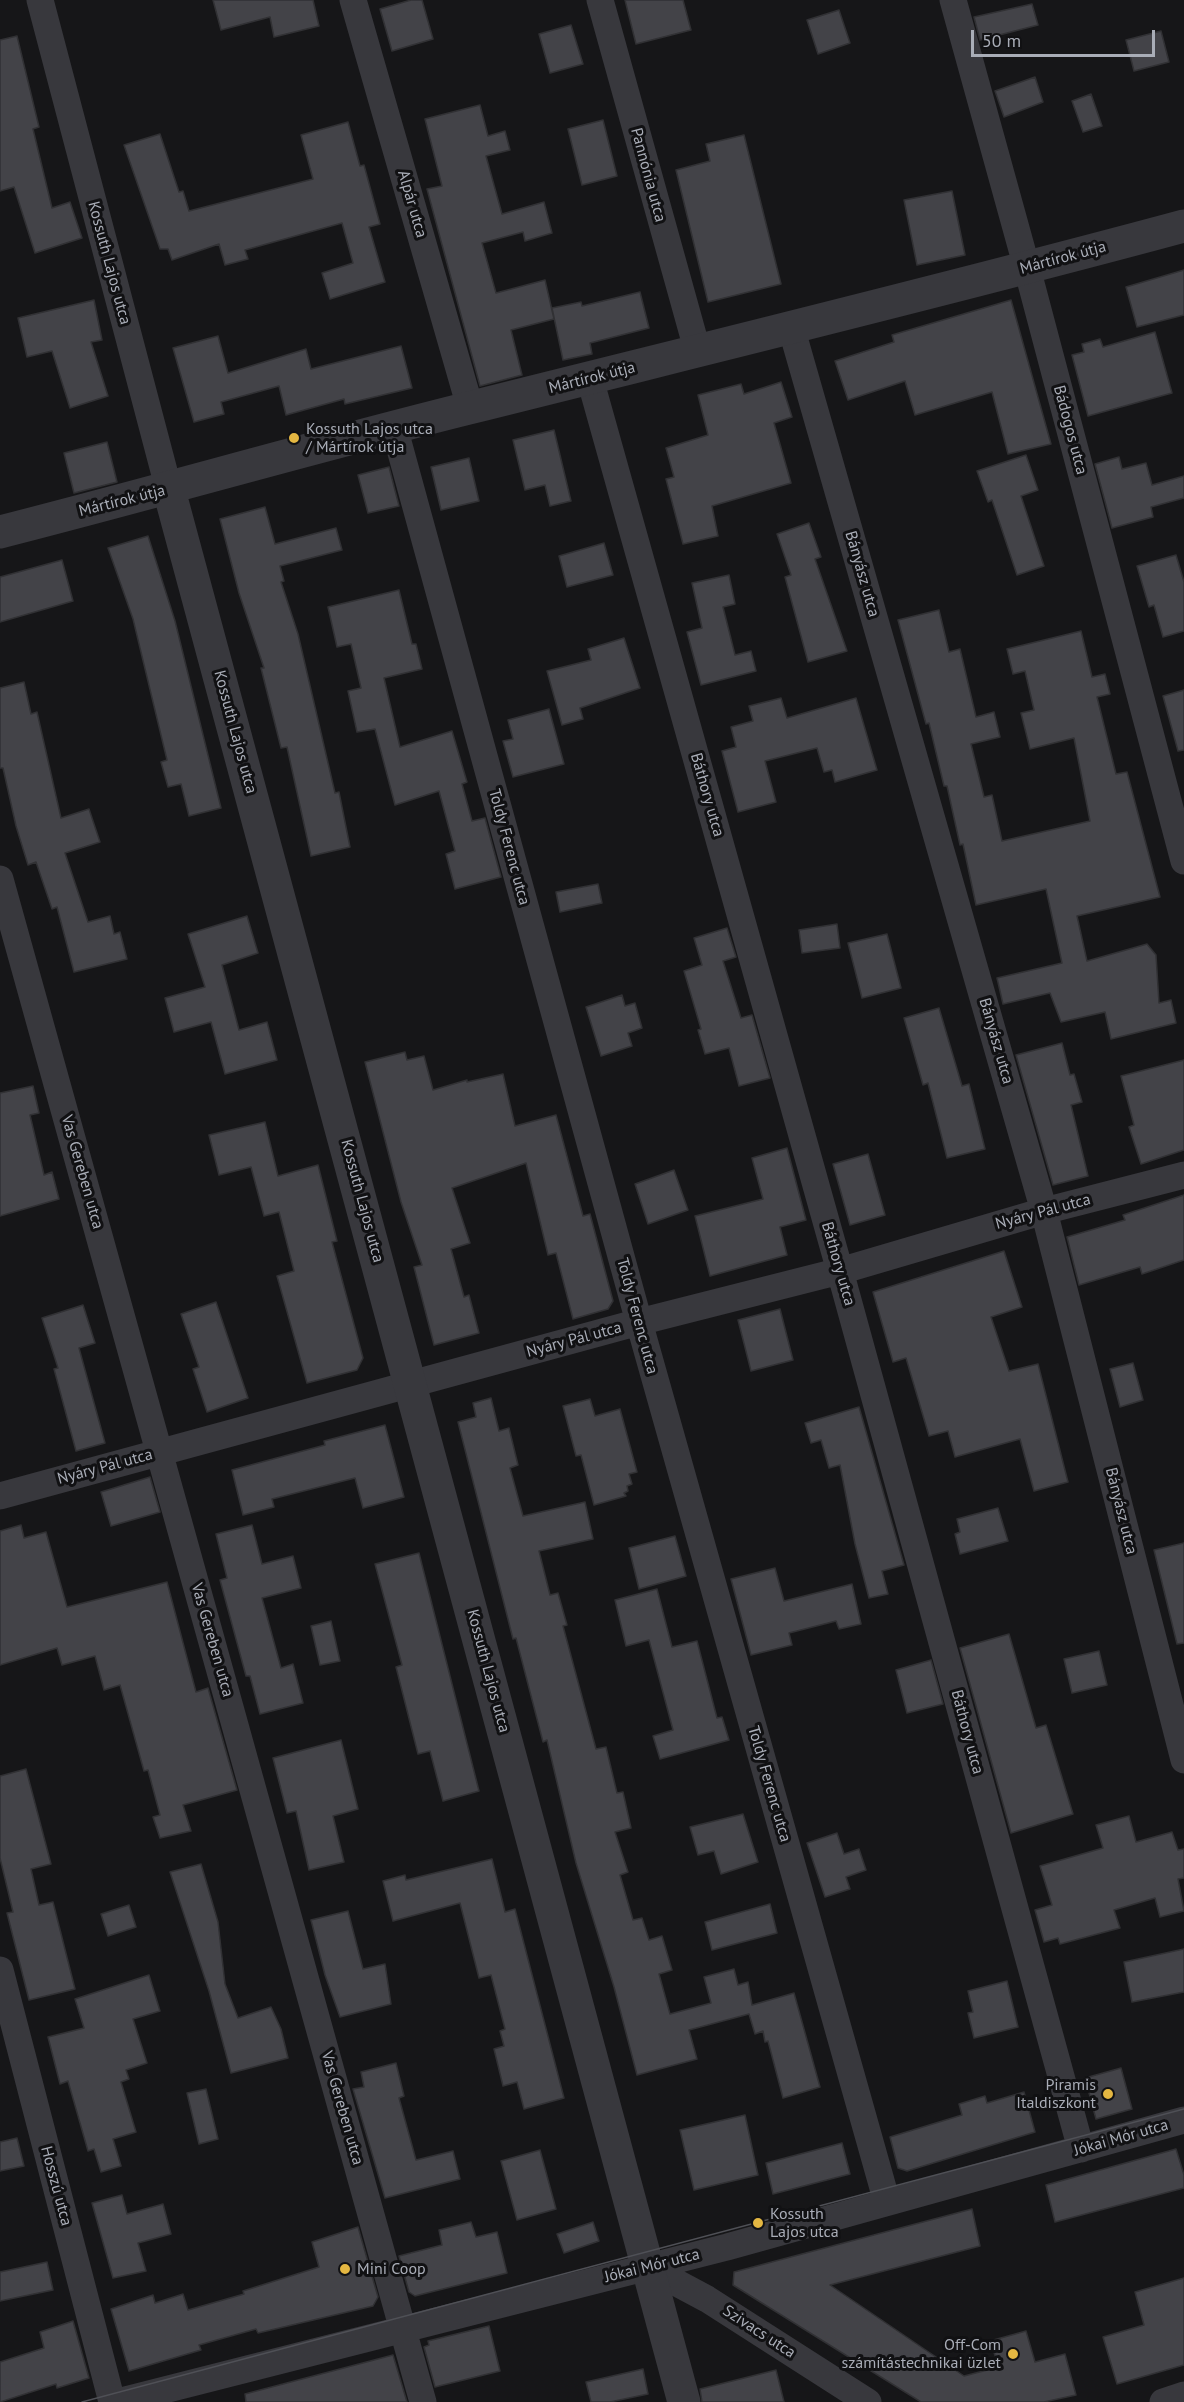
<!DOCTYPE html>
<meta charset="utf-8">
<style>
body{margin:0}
#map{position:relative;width:1184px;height:2402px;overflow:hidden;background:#161618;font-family:"PT Sans",sans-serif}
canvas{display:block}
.scale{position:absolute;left:971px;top:30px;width:184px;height:27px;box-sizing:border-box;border:3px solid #a9adb7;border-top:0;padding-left:8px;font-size:18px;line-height:21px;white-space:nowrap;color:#a9adb7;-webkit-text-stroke:4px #111113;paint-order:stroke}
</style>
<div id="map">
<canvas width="1184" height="2402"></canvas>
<div class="scale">50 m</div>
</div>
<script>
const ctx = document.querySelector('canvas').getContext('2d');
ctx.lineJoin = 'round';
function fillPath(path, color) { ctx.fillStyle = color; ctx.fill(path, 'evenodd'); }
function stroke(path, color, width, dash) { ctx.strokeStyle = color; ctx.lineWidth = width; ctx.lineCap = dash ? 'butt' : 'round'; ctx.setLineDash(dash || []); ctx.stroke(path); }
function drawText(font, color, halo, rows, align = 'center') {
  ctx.font = font + ' "PT Sans",sans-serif'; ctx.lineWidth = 6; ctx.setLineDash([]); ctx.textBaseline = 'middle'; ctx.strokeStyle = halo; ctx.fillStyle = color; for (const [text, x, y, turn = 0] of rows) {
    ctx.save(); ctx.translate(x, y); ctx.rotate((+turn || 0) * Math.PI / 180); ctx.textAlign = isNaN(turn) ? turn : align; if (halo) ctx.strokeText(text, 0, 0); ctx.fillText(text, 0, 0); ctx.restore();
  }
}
const building = new Path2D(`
 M213 0H313L319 26 274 37 270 17 221 30Z
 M411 0H422L433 39 392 51 380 9Z
 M625 0H683L691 30 636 44Z
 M1032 4 1038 25 980 40 974 17Z
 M839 10 850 43 818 54 807 20Z
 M571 25 583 64 550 73 539 34Z
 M1161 31 1169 62 1134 71 1126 40Z
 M17 36 39 127 33 129 52 208 70 202 82 238 35 253 14 187 0 191V40Z
 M1035 77 1043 102 1004 117 995 91Z
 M1091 94 1102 126 1083 132 1072 101Z
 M480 105 488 136 505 131 510 150 486 156 502 214 544 202 552 233 525 241 523 232 482 243 496 293 545 280 554 319 511 330 522 375 480 386 427 189 442 186 425 119Z
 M603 120 617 176 582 185 568 129Z
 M348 122 360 166 364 165 380 224 369 227 385 282 330 299 322 273 353 263 342 223 245 250 248 259 225 265 219 244 172 260 168 249H160L124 145 160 134 179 192 183 191 189 211 313 179 301 135Z
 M744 135 781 284 708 302 676 170 710 161 706 144Z
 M952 191 965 255 917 265 904 200Z
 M1184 270V315L1137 327 1126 287Z
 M640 292 649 328 590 343 592 354 563 360 552 308 581 302 582 306Z
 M94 300 102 340 91 342 108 396 70 408 52 351 27 357 18 318Z
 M1011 300 1051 444 1008 454 992 392 915 415 905 381 848 400 835 361 894 342 892 335Z
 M1155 332 1172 393 1088 416 1072 355 1084 352 1082 344 1100 339 1103 347Z
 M218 336 228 373 306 349 311 369 401 346 412 388 345 404 344 399 286 415 279 386 221 402 224 414 194 422 173 348Z
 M781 382 792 417 774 423 791 483 712 506 718 536 683 544 666 479 674 477 666 448 708 435 698 395 741 384 744 394Z
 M554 430 571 501 550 506 545 485 525 490 513 440Z
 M107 442 117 482 74 493 64 453Z
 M1026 455 1038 490 1021 496 1044 566 1017 575 992 500 988 502 977 471Z
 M1119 457 1122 469 1146 463 1152 485 1184 476V498L1151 507 1153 517 1112 528 1095 464Z
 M469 458 479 501 441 510 431 467Z
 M389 467 399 506 368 513 358 475Z
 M265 507 275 544 336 528 342 550 280 566 284 581 281 582 298 634 335 793 339 792 350 847 311 856 287 747 281 748 261 668H264L239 593 220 519Z
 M809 523 821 557 815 559 847 651 808 662 785 577 791 575 777 534Z
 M148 536 175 621 221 808 189 816 181 784 168 787 161 762 167 760 133 619 108 548Z
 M604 543 613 575 567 587 559 556Z
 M1176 555 1184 582V631L1163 637 1154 605 1149 607 1137 566Z
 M62 560 73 601 0 622V577Z
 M729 575 735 604 723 607 735 655 751 651 756 671 701 685 687 632 702 628 692 583Z
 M399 590 412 644H416L422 669 384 678 400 747 452 731 467 782 462 784 472 821 485 818 501 877 455 889 446 854 455 851 439 791 395 805 375 729 357 732 348 691 361 688 351 644 337 647 328 607Z
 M939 610 949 652 960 649 976 717 994 712 1000 737 971 744 984 797 992 795 1002 841 1090 821 1074 738 1030 749 1021 713 1034 710 1025 671 1013 674 1007 649 1081 631 1092 677 1105 674 1110 694 1097 697 1116 774 1127 772 1160 897 1077 916 1087 961 1147 944 1156 955 1159 1003 1171 1000 1176 1023 1111 1039 1105 1012 1061 1022 1050 993 1003 1004 997 978 1062 963 1046 889 976 905 963 844 960 845 947 786H944L929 723 926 724 898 620Z
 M624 638 640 688 580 708 583 719 562 725 547 671 591 660 588 649Z
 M24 682 31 714 37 712 61 818 89 809 100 842 65 853 88 922 110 916 114 934 120 932 127 959 74 972 57 907 52 909 36 862 28 865 16 826 3 768H0V688Z
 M1184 690V750L1178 751 1163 696Z
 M781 698 787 718 856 698 877 770 835 782 832 770 824 772 817 748 765 761 776 802 738 812 722 751 736 747 731 727 753 721 749 706Z
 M549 709 564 764 513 777 503 741 513 739 508 720Z
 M598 884 602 903 560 912 556 892Z
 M247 916 258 953 222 965 239 1030 267 1022 277 1060 225 1074 211 1022 174 1032 165 998 205 987 188 934Z
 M837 924 840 948 802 953 799 930Z
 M727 928 736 957 723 961 741 1018 752 1015 770 1078 739 1086 729 1048 705 1054 698 1030 701 1029 684 971 702 965 694 938Z
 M887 934 901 988 862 998 848 943Z
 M622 995 625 1006 635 1003 642 1028 628 1033 632 1046 601 1056 586 1007Z
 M939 1008 962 1086 969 1084 985 1149 947 1158 928 1083 923 1085 904 1018Z
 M1062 1043 1070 1075 1074 1074 1082 1102 1071 1105 1088 1176 1053 1185 1016 1055Z
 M405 1052 407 1060 424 1056 433 1090 467 1080V1082L503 1074 515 1126 556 1115 583 1216 590 1214 613 1301 608 1309 573 1319 556 1253 548 1255 526 1163 452 1188 470 1243 451 1249 464 1297 469 1295 479 1333 434 1345 414 1267 422 1265 401 1202 365 1062Z
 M1184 1060V1150L1141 1164 1129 1127 1134 1125 1121 1076Z
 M33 1086 39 1113 30 1115 44 1175 52 1172 59 1199 0 1216V1093Z
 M265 1122 278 1176 318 1165 337 1241 332 1242 363 1358 357 1370 307 1383 277 1276 294 1271 279 1212 264 1216 251 1167 219 1175 209 1135Z
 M787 1148 806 1220 780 1227 787 1255 710 1276 695 1216 763 1199 752 1158Z
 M868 1154 885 1215 850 1225 833 1164Z
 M674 1170 688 1210 648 1224 635 1184Z
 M1184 1195V1260L1142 1274 1140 1267 1079 1285 1067 1237 1125 1220 1123 1215Z
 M1004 1251 1022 1307 991 1317 1009 1371 1038 1364 1068 1482 1034 1491 1020 1439 955 1457 948 1431 929 1436 906 1358 893 1362 873 1292Z
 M216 1302 248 1398 207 1412 193 1369 199 1367 181 1314Z
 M83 1305 95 1343 79 1348 105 1443 76 1451 54 1369 58 1368 42 1318Z
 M780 1309 793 1360 751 1371 738 1320Z
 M1133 1363 1143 1400 1120 1407 1110 1369Z
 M491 1398 499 1431 509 1428 518 1465 510 1468 523 1516 585 1502 593 1539 539 1551 550 1595 558 1593 567 1625 563 1626 596 1749 606 1747 617 1793 623 1792 631 1828 615 1832 628 1872 620 1875 633 1920 642 1918 649 1940 662 1936 672 1970 659 1974 670 2014 711 2003 704 1977 734 1969 738 1985 748 1982 752 2005 794 1993 820 2087 783 2098 768 2041 765 2042 763 2031 755 2034 749 2014 689 2030 697 2059 637 2075 614 1987 576 1863 547 1740 543 1742 516 1638 513 1639 458 1422 476 1417 473 1403Z
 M590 1399 595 1416 620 1409 637 1472 629 1474 632 1484 627 1486 628 1491 624 1493 626 1496 594 1505 581 1455 576 1456 563 1406Z
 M859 1407 904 1565 882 1571 888 1594 869 1598 855 1544 840 1465 829 1468 821 1440 811 1443 805 1423Z
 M385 1425 404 1497 363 1508 355 1478 272 1499 274 1507 243 1515 232 1470 325 1445 324 1441Z
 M150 1477 160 1512 111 1526 101 1492Z
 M998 1508 1008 1541 960 1554 955 1534 960 1532 957 1519Z
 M21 1525 24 1538 46 1532 67 1607 167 1582 196 1692 208 1688 237 1790 183 1805 191 1831 160 1838 153 1817 160 1815 148 1770 144 1771 120 1685 104 1690 95 1656 62 1665 57 1648 0 1665V1531Z
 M252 1525 262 1564 293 1556 301 1588 262 1598 281 1668 293 1664 303 1703 260 1714 250 1676H246L220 1580 227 1578 216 1534Z
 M675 1536 686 1576 639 1589 629 1548Z
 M1184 1543V1643L1177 1644 1154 1550Z
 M419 1553 479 1791 443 1801 430 1751 418 1754 396 1667 402 1665 375 1564Z
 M775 1568 784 1601 852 1584 861 1624 839 1629 836 1621 789 1633 792 1645 751 1655 731 1579Z
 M657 1589 672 1647 697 1641 717 1718 722 1717 729 1740 660 1759 653 1736 673 1730 649 1640 626 1646 615 1600Z
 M331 1621 340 1661 320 1665 311 1626Z
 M1009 1634 1036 1728 1046 1725 1073 1814 1011 1833 960 1648Z
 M1099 1651 1107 1685 1072 1693 1064 1659Z
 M931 1660 943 1704 907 1713 896 1670Z
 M341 1740 358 1809 333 1816 344 1862 309 1870 296 1811 287 1813 273 1758Z
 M26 1769 51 1864 31 1869 39 1905 53 1902 75 1989 29 2000 7 1913 13 1912 0 1858V1776Z
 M743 1814 758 1862 721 1874 714 1851 698 1855 690 1827Z
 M1129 1816 1136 1842 1172 1832 1178 1850 1184 1849V1878L1178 1879 1184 1911 1160 1917 1155 1898 1114 1910 1120 1928 1060 1944 1058 1938 1044 1942 1035 1910 1052 1905 1040 1866 1103 1848 1096 1825Z
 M837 1833 844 1854 859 1849 866 1870 846 1877 850 1889 825 1897 807 1843Z
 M492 1859 505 1912 515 1909 564 2098 524 2109 517 2082 503 2086 494 2049 504 2046 500 2031 505 2029 491 1975 479 1978 460 1903 393 1921 383 1881 405 1875 406 1880Z
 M201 1864 218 1922 225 1984 238 2018 271 2007 281 2029 288 2058 231 2073 209 1991 170 1872Z
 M770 1904 777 1933 712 1950 705 1922Z
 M129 1905 136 1927 108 1936 101 1914Z
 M348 1911 363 1969 385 1964 391 2004 340 2017 325 1975 311 1920Z
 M1184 1949V1992L1132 2002 1124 1962Z
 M149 1975 160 2011 133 2019 147 2063 126 2070 129 2079 121 2082 136 2132 113 2139 121 2166 101 2172 94 2149 88 2151 68 2081 60 2084 48 2037 84 2028 75 1999Z
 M1007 1981 1018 2027 974 2038 968 2013 973 2012 968 1991Z
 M396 2063 404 2096 399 2098 416 2160 453 2151 460 2179 385 2198 353 2089 364 2087 361 2072Z
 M1121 2068 1132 2109 1096 2119 1085 2078Z
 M206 2089 218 2139 199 2144 187 2093Z
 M1024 2092 1035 2132 907 2171 898 2168 890 2137 962 2115 959 2104 985 2096 987 2103Z
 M745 2115 758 2175 694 2190 680 2130Z
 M17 2138 24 2166 0 2171V2142Z
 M842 2143 850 2174 773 2194 766 2163Z
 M1176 2149 1184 2175V2188L1055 2222 1046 2185Z
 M540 2150 556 2209 517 2220 501 2161Z
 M122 2195 127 2214 163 2204 171 2234 138 2243 146 2271 113 2278 92 2203Z
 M972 2209 980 2246 830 2285 964 2376 999 2367 990 2341 1026 2331 1035 2362 1065 2354 1076 2395 1044 2402H921L733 2285 734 2272Z
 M471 2222 476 2237 497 2232 507 2273 415 2296 409 2292 399 2256 442 2245 439 2230Z
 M593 2222 599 2241 564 2253 557 2234Z
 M358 2227 378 2297 373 2306 258 2333 256 2329 199 2345 201 2350 129 2371 111 2309 153 2295 155 2303 183 2294 188 2310 244 2294 243 2291 319 2267 312 2242Z
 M47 2262 53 2290 0 2301V2272Z
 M1184 2278V2365L1117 2384 1103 2337 1144 2325 1135 2292Z
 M73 2321 89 2378 57 2388 56 2384 0 2402V2362L44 2348 40 2332Z
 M489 2326 500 2371 435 2387 424 2347 429 2345 428 2341Z
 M393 2355 407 2402H246L245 2394Z
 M643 2369 648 2394 610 2402H591L586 2382Z
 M776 2370 784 2402H702L700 2389Z`);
fillPath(building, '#434348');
stroke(building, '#313134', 1.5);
stroke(new Path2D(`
 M40 0 169 490
 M353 0 470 407
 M600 0 697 349
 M953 0 1027 268 1184 861
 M791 327 1044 1211 1184 1760
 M590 379 840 1271 1081 2149
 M394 427 639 1322 887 2202
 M0 879 423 2402
 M0 1496 639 1322 840 1271 1044 1211 1184 1175
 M0 1970 112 2402
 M647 2267 707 2299 868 2402
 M117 2402 727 2247 1184 2120
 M1163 2402 1184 2395`), '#38383d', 27);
stroke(new Path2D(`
 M169 490 684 2402
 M0 532C157 492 312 447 469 408 708 348 947 290 1184 226`), '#38383d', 33);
stroke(new Path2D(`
 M82 2402 1184 2109`), '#4f5056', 1.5);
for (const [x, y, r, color] of [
 [294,438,6,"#e4b742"],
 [1108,2094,6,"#e4b742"],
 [758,2223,6,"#e4b742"],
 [345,2269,6,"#e4b742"],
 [1013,2354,6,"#e4b742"]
]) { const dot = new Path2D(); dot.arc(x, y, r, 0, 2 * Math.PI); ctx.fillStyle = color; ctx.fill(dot); stroke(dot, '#111113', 2); }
drawText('16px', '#a9adb7', '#111113', [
 ["Pannónia utca",648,175,75],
 ["Alpár utca",412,204,74],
 ["Mártírok útja",1063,258,-15],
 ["Kossuth Lajos utca",109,263,75],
 ["Mártírok útja",592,378,-14],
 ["Bádogos utca",1070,430,75],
 ["Mártírok útja",122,501,-14],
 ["Bányász utca",862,574,74],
 ["Kossuth Lajos utca",235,732,75],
 ["Báthory utca",707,795,74],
 ["Toldy Ferenc utca",509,847,75],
 ["Bányász utca",996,1041,74],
 ["Vas Gereben utca",82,1172,74],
 ["Kossuth Lajos utca",362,1201,75],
 ["Nyáry Pál utca",1043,1212,-15],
 ["Báthory utca",838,1264,74],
 ["Toldy Ferenc utca",637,1316,75],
 ["Nyáry Pál utca",574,1340,-15],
 ["Nyáry Pál utca",105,1467,-15],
 ["Bányász utca",1121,1511,76],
 ["Vas Gereben utca",212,1640,74],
 ["Kossuth Lajos utca",488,1671,75],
 ["Báthory utca",967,1732,75],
 ["Toldy Ferenc utca",769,1784,74],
 ["Vas Gereben utca",342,2108,74],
 ["Jókai Mór utca",1121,2138,-16],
 ["Hosszú utca",56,2186,75],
 ["Jókai Mór utca",652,2266,-14],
 ["Szivacs utca",759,2332,33]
]);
drawText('16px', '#a9adb7', '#111113', [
 ["Kossuth Lajos utca",306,429],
 ["/ Mártírok útja",306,447],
 ["Piramis",1096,2085,"right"],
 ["Italdiszkont",1096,2103,"right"],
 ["Kossuth",770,2214],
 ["Lajos utca",770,2232],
 ["Mini Coop",357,2269],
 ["Off-Com",1001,2345,"right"],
 ["számítástechnikai üzlet",1001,2363,"right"]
], 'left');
</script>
